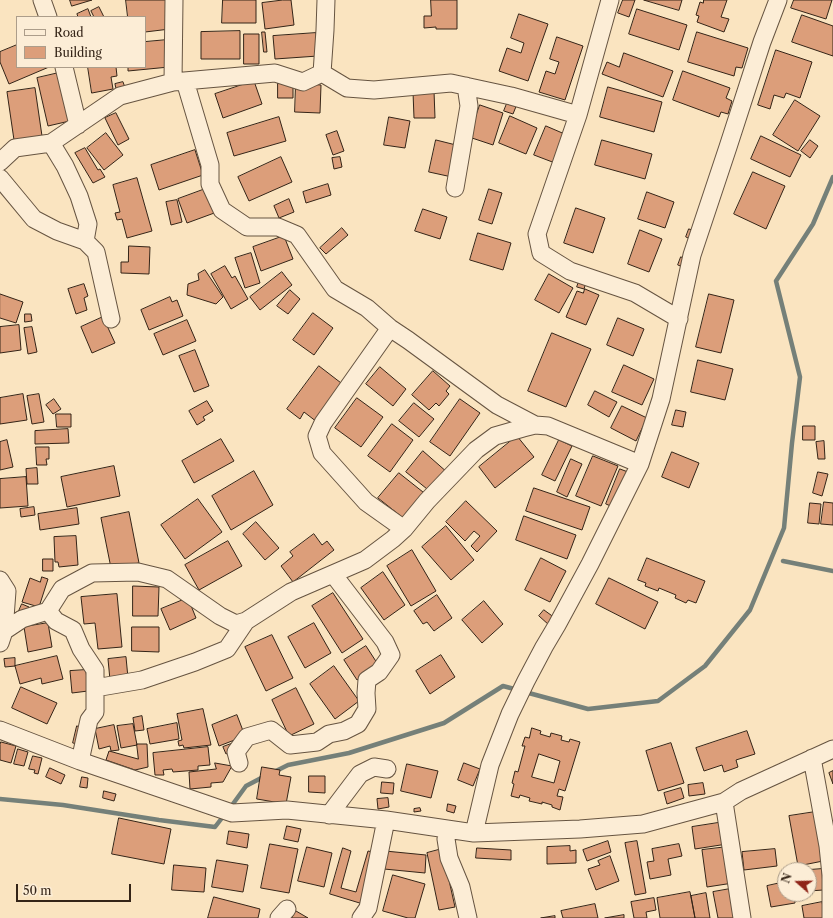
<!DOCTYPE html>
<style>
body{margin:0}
#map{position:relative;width:833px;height:918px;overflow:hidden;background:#fae4c0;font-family:"Libre Caslon Text",serif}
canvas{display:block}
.legend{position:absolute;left:16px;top:16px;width:130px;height:52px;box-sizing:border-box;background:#fcedd6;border:1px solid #ac9d8a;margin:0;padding:5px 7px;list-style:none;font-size:12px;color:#342417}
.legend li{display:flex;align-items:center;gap:8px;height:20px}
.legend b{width:20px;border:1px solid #ac9d8a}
.north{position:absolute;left:777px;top:862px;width:40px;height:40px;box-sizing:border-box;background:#fcedd6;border:1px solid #ac9d8a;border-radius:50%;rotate:290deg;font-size:11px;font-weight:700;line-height:16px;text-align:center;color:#342417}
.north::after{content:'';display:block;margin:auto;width:14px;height:18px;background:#8f2418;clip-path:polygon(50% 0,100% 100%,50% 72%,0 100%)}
.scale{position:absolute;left:16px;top:884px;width:115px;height:18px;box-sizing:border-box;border:2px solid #342417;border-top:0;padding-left:5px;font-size:12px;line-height:14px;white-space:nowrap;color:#342417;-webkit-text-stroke:3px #fcedd6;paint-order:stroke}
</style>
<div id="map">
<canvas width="833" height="918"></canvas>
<ul class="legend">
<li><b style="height:5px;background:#fcedd6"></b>Road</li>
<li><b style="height:11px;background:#dc9e7a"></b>Building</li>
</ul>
<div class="north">N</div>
<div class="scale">50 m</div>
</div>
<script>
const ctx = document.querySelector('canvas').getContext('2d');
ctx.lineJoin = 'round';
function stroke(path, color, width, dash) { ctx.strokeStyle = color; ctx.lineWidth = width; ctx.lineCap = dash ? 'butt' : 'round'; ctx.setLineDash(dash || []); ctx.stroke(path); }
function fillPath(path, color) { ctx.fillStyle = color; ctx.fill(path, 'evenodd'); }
stroke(new Path2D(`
 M783 561 833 571
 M525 692 588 709 658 701 705 666 750 610 784 528 792 443 800 377 776 281 813 224 833 177
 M274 772 288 765 349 753 444 723 503 686 518 690
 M0 799 63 805 159 820 215 827 225 814
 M230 808 246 786 265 776`), '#758079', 4.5);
const building = new Path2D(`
 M70 0H92L72 6Z
 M126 0H166L170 29 145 32V17H128Z
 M223 0H256V23H222Z
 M283 0H291L294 25 265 29 262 3Z
 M431 0H457V29H436V27L424 28V16H431Z
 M623 0H635L629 17 618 13Z
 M644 0H682L679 10Z
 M704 0H727L721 17 729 19 724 32 697 22 699 16 696 15 700 2 703 3Z
 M794 0H832L826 19 791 8Z
 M99 7 104 17H94L91 11Z
 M88 9 91 17H78L77 14Z
 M637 9 687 25 679 50 629 34Z
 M519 14 548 24 528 81 499 71 507 48 521 53 524 43 511 38Z
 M802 15 833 26V56L792 42Z
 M240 31V59H201V32Z
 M262 32H265L267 52H264Z
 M697 32 748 48 742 68 736 67 734 76 688 62Z
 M316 33 318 56 275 59 273 36Z
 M244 34H259V64H244Z
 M557 37 583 46 565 100 539 92 546 71 555 74 559 62 550 59Z
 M167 40 169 67 128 71V67H145V42Z
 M17 45V67H49L9 84 0 62V52Z
 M776 50 812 62 800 98 786 93 784 98 774 95 770 109 758 105Z
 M624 53 673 71 663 97 602 74 607 62 619 67Z
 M88 67H116L117 76 111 77 113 89 92 93Z
 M683 71 730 88 726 98 732 101 728 114 721 112 719 117 673 100Z
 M63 72 74 120 48 126 37 78Z
 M254 81 262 104 223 118 215 94Z
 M123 82 126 90 117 93 115 84Z
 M278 82H293V98H278Z
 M296 83 321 85 320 113 295 112Z
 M608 87 662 102 654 132 600 117Z
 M35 88 42 136 14 140 7 92Z
 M434 91 435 118H414L413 92Z
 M795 100 820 116 798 151 773 135Z
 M508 101 517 104 513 114 504 111Z
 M480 105 503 113 493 145 469 137Z
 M116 113 129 139 118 145 105 118Z
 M510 116 537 128 526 154 499 143Z
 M279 117 286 141 234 156 227 133Z
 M389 117 410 121 405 148 384 145Z
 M546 126 567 135 555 163 534 155Z
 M337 131 344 151 333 155 326 135Z
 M106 133 123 155 104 170 87 148Z
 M761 136 801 155 790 177 751 159Z
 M436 140 460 146 452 177 429 172Z
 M602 140 652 154 645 179 595 165Z
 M810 140 818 146 810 158 801 151Z
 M85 148 98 170 100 169 105 177 93 183 75 153Z
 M195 150 203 175 159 190 151 165Z
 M281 157 292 182 249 201 238 177Z
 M340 157 342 167 334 169 332 158Z
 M753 172 785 186 766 229 734 214Z
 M137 178 152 231 127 238 122 219 117 220 115 213 120 212 113 185Z
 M328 184 331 195 306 203 303 192Z
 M208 188 217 212 187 223 178 199Z
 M489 189 502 193 492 224 479 220Z
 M647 192 674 202 665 228 638 219Z
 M289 199 294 212 279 218 274 206Z
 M177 200 182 222 171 225 166 202Z
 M576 208 605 218 593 253 564 243Z
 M423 209 447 217 440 239 415 231Z
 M342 228 348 235 326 254 320 248Z
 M689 229 695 231 692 240 686 237Z
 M640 230 662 239 649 272 628 264Z
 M478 233 511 243 503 270 470 260Z
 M284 236 293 259 261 271 253 247Z
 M129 246 150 247 149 274 121 273V262H128Z
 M251 253 260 283 245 288 235 258Z
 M681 257 688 260 685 268 678 265Z
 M225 266 232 278 235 276 248 299 231 309 211 274Z
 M205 270 223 297 216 304 187 295 188 284 199 280 198 274Z
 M282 272 292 285 260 310 250 297Z
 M549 274 573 288 559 313 535 300Z
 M581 276 587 279 584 289 577 287Z
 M84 284 88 296 84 298 87 310 76 314 68 289Z
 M585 289 599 295 586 325 566 317 577 291 583 293Z
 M290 290 300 299 288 314 277 306Z
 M0 294 23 302 16 323 0 318Z
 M709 294 734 300 721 353 696 347Z
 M170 297 172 302 177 300 183 316 149 330 141 310Z
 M313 313 333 328 314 355 293 340Z
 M25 314H31L32 321 25 322Z
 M103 317 115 343 92 353 81 327Z
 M618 318 644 329 633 356 607 345Z
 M187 320 196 341 163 355 154 334Z
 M19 325 21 350 0 353V327Z
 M32 327 37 352 28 354 24 328Z
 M552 333 591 349 566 407 528 391Z
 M195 350 209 386 194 392 179 356Z
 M698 360 733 369 725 400 691 392Z
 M624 365 654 379 642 405 612 392Z
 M319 366 345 386 317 422 304 412 300 419 287 409Z
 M380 367 406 389 393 406 366 384Z
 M433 371 450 386 446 391 449 394 439 406 436 403 429 410 412 395Z
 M595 391 617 402 609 417 588 405Z
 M23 394 27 420 0 424V398Z
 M39 394 44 422 32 424 27 396Z
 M357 398 383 417 361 447 335 428Z
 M54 399 61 409 53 414 46 405Z
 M460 399 480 413 450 456 430 442Z
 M207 401 213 411 203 417 205 420 197 425 189 411Z
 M414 403 434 419 419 437 399 421Z
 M622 406 647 418 636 441 611 428Z
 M676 410 686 412 683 427 672 425Z
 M56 414H71V427H57Z
 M392 424 413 440 390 472 368 456Z
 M803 426H815V440H803Z
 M68 429 69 443 35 444V431Z
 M517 436 534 457 495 488 479 467Z
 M221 439 234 461 194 483 182 461Z
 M7 440 13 467 0 470V442Z
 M559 440 572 446 555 481 542 475Z
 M824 441 825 459H818L816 442Z
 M36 447H49V459H46L47 465H37Z
 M423 451 448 473 432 493 406 472Z
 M672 452 699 463 689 488 662 477Z
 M593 456 618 466 601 506 576 496Z
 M571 459 582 464 567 497 557 492Z
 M114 466 120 496 67 507 61 477Z
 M37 468 38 484H27L26 469Z
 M620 469 628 472 615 508 606 504Z
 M254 471 273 505 231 530 212 496Z
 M818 472 828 474 822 496 813 493Z
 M399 473 428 496 407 521 378 498Z
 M26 477 28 506 0 508V479Z
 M534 488 590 507 582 530 526 511Z
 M198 499 222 532 185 559 161 525Z
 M466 501 497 531 477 552 471 546 480 536 474 531 465 541 446 522Z
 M824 502 833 503V525L821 524Z
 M810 503 821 504 819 524 808 523Z
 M34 507 35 515 21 517 20 509Z
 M77 508 79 524 40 530 38 514Z
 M129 512 139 563 111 568 101 518Z
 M524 516 576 535 567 559 516 540Z
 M256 522 279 548 265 560 243 534Z
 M446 526 474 560 451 580 422 547Z
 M314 534 322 545 327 541 334 550 293 582 281 566 293 556 290 552Z
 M76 536 78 565 59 567 58 562H55L54 537Z
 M228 541 242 566 199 590 185 565Z
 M412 550 436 591 411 606 387 566Z
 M541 558 566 571 550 602 525 590Z
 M647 558 705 581 696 603 688 600 686 603 675 598 676 595 659 588 658 591 645 586 646 583 638 580Z
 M43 559H53V571H43Z
 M383 572 405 605 384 620 361 588Z
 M42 577 48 579 39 607 22 602 30 578 40 582Z
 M609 578 658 602 645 629 596 604Z
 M133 586 159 587 158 616H133Z
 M333 593 363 639 342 653 312 606Z
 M117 594 122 647 98 649 95 623 84 624 81 597Z
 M437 595 452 618 434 631 427 622 423 624 414 611Z
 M188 598 196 618 170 630 161 609Z
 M484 601 503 624 482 643 462 620Z
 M22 604 29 607 26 614 19 611Z
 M544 610 555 618 549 625 539 616Z
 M48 623 52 647 28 652 24 627Z
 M314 623 331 653 305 668 288 637Z
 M132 627H159V652L132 651Z
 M272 635 293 678 266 691 245 647Z
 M366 646 379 666 357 680 344 660Z
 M441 655 455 677 430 694 416 671Z
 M57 656 63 679 42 684 41 678 20 684 15 666Z
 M126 657 128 678 110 680 108 659Z
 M15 658V666L5 667 4 659Z
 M334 666 359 701 335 719 310 684Z
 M86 670 88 691 72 693 70 671Z
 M21 687 57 703 47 724 12 708Z
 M296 688 314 724 289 736 272 700Z
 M203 709 211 745 184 748 183 745 179 746 178 741 182 740 177 714Z
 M237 715 245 736 219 746 212 725Z
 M142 716 144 730 135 731 133 718Z
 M177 723 179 739 150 744 147 729Z
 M133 724 137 745 121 748 117 726Z
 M114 725 119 750 111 751 110 746 99 749 95 729Z
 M77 726 86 729 81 745 73 743Z
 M532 728 541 731 540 734 550 737 551 733 562 736 561 740 569 742 570 739 580 742 565 791 559 789 557 796 563 797 560 810 552 807V805L542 802V804L529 801 530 798 520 795 519 798 511 796 514 784 512 783 515 771 518 772 525 746H522L525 737 529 738ZM539 754 560 761 554 783 532 777Z
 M747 731 755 754 736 760 738 767 724 772 722 765 704 771 696 748Z
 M1 742 16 746 11 763 0 760V745Z
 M671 743 684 783 658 791 646 751Z
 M137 744H147L148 767 135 770 106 760 109 751 138 759Z
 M231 744 234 750 226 754 223 747Z
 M208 747 210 765 198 766V770L173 772 172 769 163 770 164 775H155L153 753Z
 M18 749 28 752 24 766 14 764Z
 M33 756 42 758 38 774 34 773 35 770 29 769Z
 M215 763 232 766 223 782 211 783V787L190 789 189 772 216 769Z
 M464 763 480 769 473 786 458 780Z
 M407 764 438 771 431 798 401 791Z
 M262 767 280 770 279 775 291 777 286 804 257 799Z
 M50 768 65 775 61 784 46 777Z
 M833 771V784L829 773Z
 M309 776H325V793L309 792Z
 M82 777 88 778 87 788 80 787Z
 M382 782 394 783 393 794 381 793Z
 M703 783 705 794 689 796 688 785Z
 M681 788 684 798 667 804 664 793Z
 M104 791 116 794 114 801 103 798Z
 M388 798 389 807 378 809 377 799Z
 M448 804 456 806 454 813 447 811Z
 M420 808 421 811 414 812V809Z
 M815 812 823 861 798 866 789 816Z
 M119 818 171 829 164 864 112 854Z
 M724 822 727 844 695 849 692 827Z
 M287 826 301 829 298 842 284 839Z
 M229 831 249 834 247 848 227 844Z
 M608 841 611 852 587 861 583 850Z
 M637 841 646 893 635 895 625 843Z
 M270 844 298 849 289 893 261 888Z
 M679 844 682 856 668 859 671 875 650 879 647 862 654 861 652 849Z
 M570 846V851L576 850V863L547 864V847Z
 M307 847 332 853 324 887 298 881Z
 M727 847 733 883 707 887 702 850Z
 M343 848 351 851 341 888 356 892 368 851 377 853 363 904 330 894Z
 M477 848 511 850V860L476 858Z
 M442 849 455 907 439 910 427 853Z
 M775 849 777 866 744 870 742 852Z
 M385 851 426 855 425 873 384 869Z
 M610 856 619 881 596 890 588 869 600 865 598 861Z
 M217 860 248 865 243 892 212 887Z
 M174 865 206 868 204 892 172 890Z
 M822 869 823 890 809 891V870Z
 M393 875 425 884 415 918H408L383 911Z
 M785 882V894H794L795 903 771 907 767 886Z
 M730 889 736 918H718L713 892Z
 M690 892 695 918H660L657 898Z
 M706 893 710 918H695L691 896Z
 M214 897 260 909 258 918H208Z
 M654 898 656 910 646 912 647 918H634L631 902Z
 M822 902 825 918H804L802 906Z
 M595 904 598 918H563L561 911Z
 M296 911 308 918H292Z
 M624 915V918H605Z
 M555 916V918H541Z`);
fillPath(building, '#dc9e7a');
stroke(building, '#342417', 1);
const street = new Path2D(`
 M42 0 48 17
 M610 0 578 115 537 234 541 253 570 271 635 293 679 319
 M64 67 78 125
 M322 73 347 88 374 90 451 83 511 96 578 115
 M185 81 210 165V184L222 210 247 227H278L297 235 335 289 367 308 390 328 408 340 497 405 535 425
 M173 82 174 0
 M51 143 65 166 79 196 88 224 85 241
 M0 162 15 148 51 143 120 96 173 82 275 73 303 82 322 73 325 30 326 0
 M0 178 34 219 57 231 85 241 96 252 111 319
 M455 188 469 106 466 86
 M390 328 323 423 317 436 322 453 366 502 404 529
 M0 580 7 591 4 631
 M48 611 56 621 73 630 81 649 95 670V712L89 720 80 761
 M0 643 4 631 22 619 48 611 62 589 92 573 138 572 167 579 220 616 236 624 246 621 291 592 365 560 393 539 404 529 427 501 476 450 495 436 523 428 535 425 548 426 640 464
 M95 688 142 680 195 662 227 649 246 621
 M0 730 80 761 232 813 287 810 386 820 474 833 580 829 643 824 724 802 741 791 833 749
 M812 758 828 846 831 875V918
 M239 763 236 752 247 737 271 730 290 745 317 742 329 734 344 731 358 724 367 709 366 693 367 680 379 672 391 655 385 642 333 574
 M724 802 742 918
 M329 815 360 774 374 767 387 769
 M448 830 446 839 449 858 461 887 468 918
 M474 833 490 765 510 714 526 681 544 647 557 625 590 564 640 464 661 399 692 255 728 147 762 42 778 0
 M279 918 287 909
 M361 918 368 908 386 820`);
stroke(street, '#665441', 19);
stroke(street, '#fcedd6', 17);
</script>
